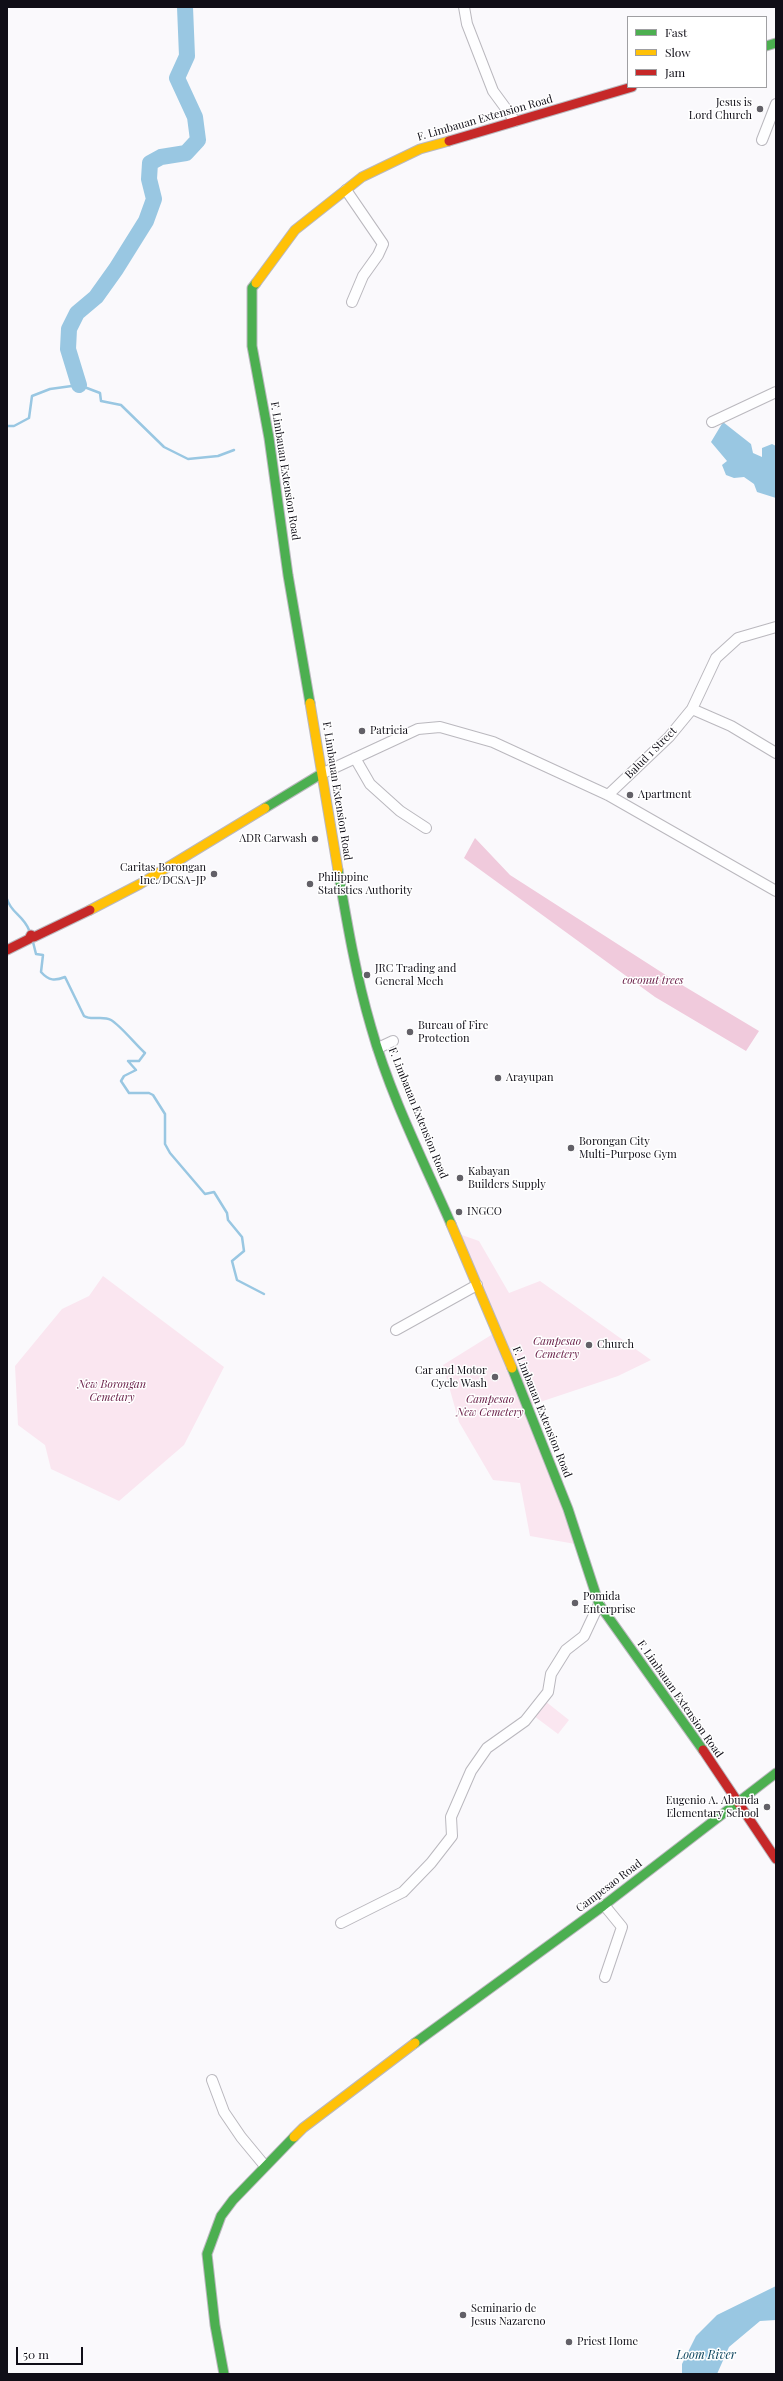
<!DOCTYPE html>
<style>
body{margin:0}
#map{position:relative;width:783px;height:2381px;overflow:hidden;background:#faf9fc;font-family:"Playfair Display",serif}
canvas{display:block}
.frame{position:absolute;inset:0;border:8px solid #100e17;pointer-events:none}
.legend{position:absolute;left:627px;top:16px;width:140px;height:72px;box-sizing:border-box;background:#fff;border:1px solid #9f9fa2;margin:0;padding:5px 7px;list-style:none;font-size:12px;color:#100e17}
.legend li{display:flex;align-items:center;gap:8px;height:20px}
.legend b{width:20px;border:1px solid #9f9fa2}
.scale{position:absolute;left:16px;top:2347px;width:67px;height:18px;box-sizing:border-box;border:2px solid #100e17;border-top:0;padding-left:5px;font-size:12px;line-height:14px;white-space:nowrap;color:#100e17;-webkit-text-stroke:3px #fff;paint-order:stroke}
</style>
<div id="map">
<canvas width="783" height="2381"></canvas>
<div class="frame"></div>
<ul class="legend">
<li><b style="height:5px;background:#4caf50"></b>Fast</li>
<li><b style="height:5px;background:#ffc107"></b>Slow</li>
<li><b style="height:5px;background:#c62828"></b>Jam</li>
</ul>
<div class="scale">50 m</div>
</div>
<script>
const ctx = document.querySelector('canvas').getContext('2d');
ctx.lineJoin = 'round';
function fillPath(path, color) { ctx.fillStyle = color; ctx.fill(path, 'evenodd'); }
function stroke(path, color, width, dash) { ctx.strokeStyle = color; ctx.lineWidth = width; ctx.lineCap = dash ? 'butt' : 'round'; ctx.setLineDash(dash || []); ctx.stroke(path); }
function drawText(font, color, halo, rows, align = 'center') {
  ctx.font = font + ' "Playfair Display",serif'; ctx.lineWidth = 3; ctx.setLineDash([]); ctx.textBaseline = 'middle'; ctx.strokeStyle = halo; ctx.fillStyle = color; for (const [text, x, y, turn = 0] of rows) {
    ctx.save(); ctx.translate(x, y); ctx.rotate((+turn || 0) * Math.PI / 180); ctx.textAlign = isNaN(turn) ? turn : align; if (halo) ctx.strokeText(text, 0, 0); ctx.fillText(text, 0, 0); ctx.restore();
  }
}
fillPath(new Path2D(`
 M459 1234 479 1241 509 1293 540 1281 651 1360 618 1376 531 1405Z
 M103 1276 224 1367 184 1445 119 1501 51 1469 45 1445 18 1425 15 1366 62 1309 89 1296Z
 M496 1332 581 1545 530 1536 520 1483 493 1480 459 1422 443 1365Z
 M545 1701 569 1720 558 1734 534 1716Z`), '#fae6f0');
fillPath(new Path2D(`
 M475 838 510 875 672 979 759 1031 746 1051 655 997 464 858Z`), '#f0cadc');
fillPath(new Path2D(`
 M723 422 751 444 753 453 762 457V448L772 444 776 446V498L757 492 754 484 744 477 734 478 726 475 722 465 727 461 711 442Z
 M776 2286V2320L760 2321 729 2347 717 2374H682V2364L696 2336 717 2315Z`), '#99c7e2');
stroke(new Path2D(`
 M7 426H14L29 418 32 396 50 389 79 385 100 393 101 401 121 405 164 447 188 459 218 456 234 450
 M7 899C11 913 23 915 29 930
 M33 942 36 954 43 955 41 972C49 981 55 981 65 977L84 1016C92 1021 102 1015 111 1020 120 1025 136 1045 145 1053L139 1061H128L136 1070 124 1076 121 1081 129 1093H149L153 1095 165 1114V1144L170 1153 205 1194 214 1192 227 1213 228 1220 242 1237 244 1251 232 1261 237 1280 264 1294`), '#99c7e2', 2.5);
stroke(new Path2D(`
 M79 385 68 349 69 329 77 313 96 297 116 269 146 221 154 199 149 179 150 163 161 157 186 153 198 140 195 117 177 78 187 56 185 7`), '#99c7e2', 16);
const street = new Path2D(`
 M464 7 467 24 493 91 515 121
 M762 140 776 104
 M346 190 383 244 378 255 363 276 352 302
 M712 422 776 392
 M692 709 716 658 738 638 776 627
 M355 758 370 784 400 811 426 828
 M321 774 418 729 440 727 493 742 608 795 776 891
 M608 795 669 737 692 709 731 726 776 753
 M378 1048 393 1041
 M396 1330 477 1285
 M604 1905 622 1927 605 1977
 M341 1923 403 1892 431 1863 452 1836 451 1817 471 1771 487 1748 525 1721 548 1692 551 1674 566 1650 584 1636 599 1604
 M212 2080 224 2112 241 2137 265 2166`);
const fast = new Path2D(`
 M766 46 776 43
 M256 283 252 288V346L269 438 288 575 310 703
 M265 808 321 774
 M338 870C347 923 356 976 371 1027 390 1095 423 1160 451 1224
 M512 1368 568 1509 599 1604 703 1750
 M415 2043 603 1906 776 1773
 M224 2374 215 2325 207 2254 221 2216 233 2200 294 2137`);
const slow = new Path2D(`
 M256 283 295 230 362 177 420 149 449 141
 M310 703 338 870
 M90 910 140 884 265 808
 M451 1224 512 1368
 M294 2137 303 2128 415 2043`);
const jam = new Path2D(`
 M449 141 632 87
 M7 950 29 939 31 935 34 937 90 910
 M703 1750 776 1859`);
stroke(street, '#bab8be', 12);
stroke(fast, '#bab8be', 11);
stroke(slow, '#bab8be', 11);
stroke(jam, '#bab8be', 11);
stroke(street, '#fefeff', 10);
stroke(fast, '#4caf50', 9);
stroke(slow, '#ffc107', 9);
stroke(jam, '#c62828', 9);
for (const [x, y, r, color] of [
 [760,109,4,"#626067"],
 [362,731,4,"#626067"],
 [630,795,4,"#626067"],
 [315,839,4,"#626067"],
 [214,874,4,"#626067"],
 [310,884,4,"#626067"],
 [367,975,4,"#626067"],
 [410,1032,4,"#626067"],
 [498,1078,4,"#626067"],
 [571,1148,4,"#626067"],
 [460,1178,4,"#626067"],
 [459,1212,4,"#626067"],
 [589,1345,4,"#626067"],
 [495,1377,4,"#626067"],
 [575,1603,4,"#626067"],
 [767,1807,4,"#626067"],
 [463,2315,4,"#626067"],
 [569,2342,4,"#626067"]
]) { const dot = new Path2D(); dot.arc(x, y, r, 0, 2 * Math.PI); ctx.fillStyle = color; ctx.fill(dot); stroke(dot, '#fff', 1.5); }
drawText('11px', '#100e17', '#fff', [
 ["Jesus is",752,103,"right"],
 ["Lord Church",752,116,"right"],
 ["Patricia",370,731],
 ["Apartment",638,795],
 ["ADR Carwash",307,839,"right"],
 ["Caritas Borongan",206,868,"right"],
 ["Inc./DCSA-JP",206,881,"right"],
 ["Philippine",318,878],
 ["Statistics Authority",318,891],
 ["JRC Trading and",375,969],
 ["General Mech",375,982],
 ["Bureau of Fire",418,1026],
 ["Protection",418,1039],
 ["Arayupan",506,1078],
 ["Borongan City",579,1142],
 ["Multi-Purpose Gym",579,1155],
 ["Kabayan",468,1172],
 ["Builders Supply",468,1185],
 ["INGCO",467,1212],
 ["Church",597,1345],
 ["Car and Motor",487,1371,"right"],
 ["Cycle Wash",487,1384,"right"],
 ["Pomida",583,1597],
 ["Enterprise",583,1610],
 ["Eugenio A. Abunda",759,1801,"right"],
 ["Elementary School",759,1814,"right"],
 ["Seminario de",471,2309],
 ["Jesus Nazareno",471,2322],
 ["Priest Home",577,2342]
], 'left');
drawText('11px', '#100e17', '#fff', [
 ["F. Limbauan Extension Road",485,118,-16],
 ["F. Limbauan Extension Road",285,471,81],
 ["Balud 1 Street",651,753,-45],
 ["F. Limbauan Extension Road",337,791,81],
 ["F. Limbauan Extension Road",418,1113,68],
 ["F. Limbauan Extension Road",542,1412,68],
 ["F. Limbauan Extension Road",680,1699,55],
 ["Campesao Road",609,1886,-37]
]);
drawText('italic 11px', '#651943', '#fff', [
 ["coconut trees",653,981],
 ["Campesao",557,1342],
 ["Cemetery",557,1355],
 ["New Borongan",112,1385],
 ["Cemetary",112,1398],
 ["Campesao",490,1400],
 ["New Cemetery",490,1413]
]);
drawText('italic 12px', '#043e58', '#fff', [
 ["Loom River",706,2355]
]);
</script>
